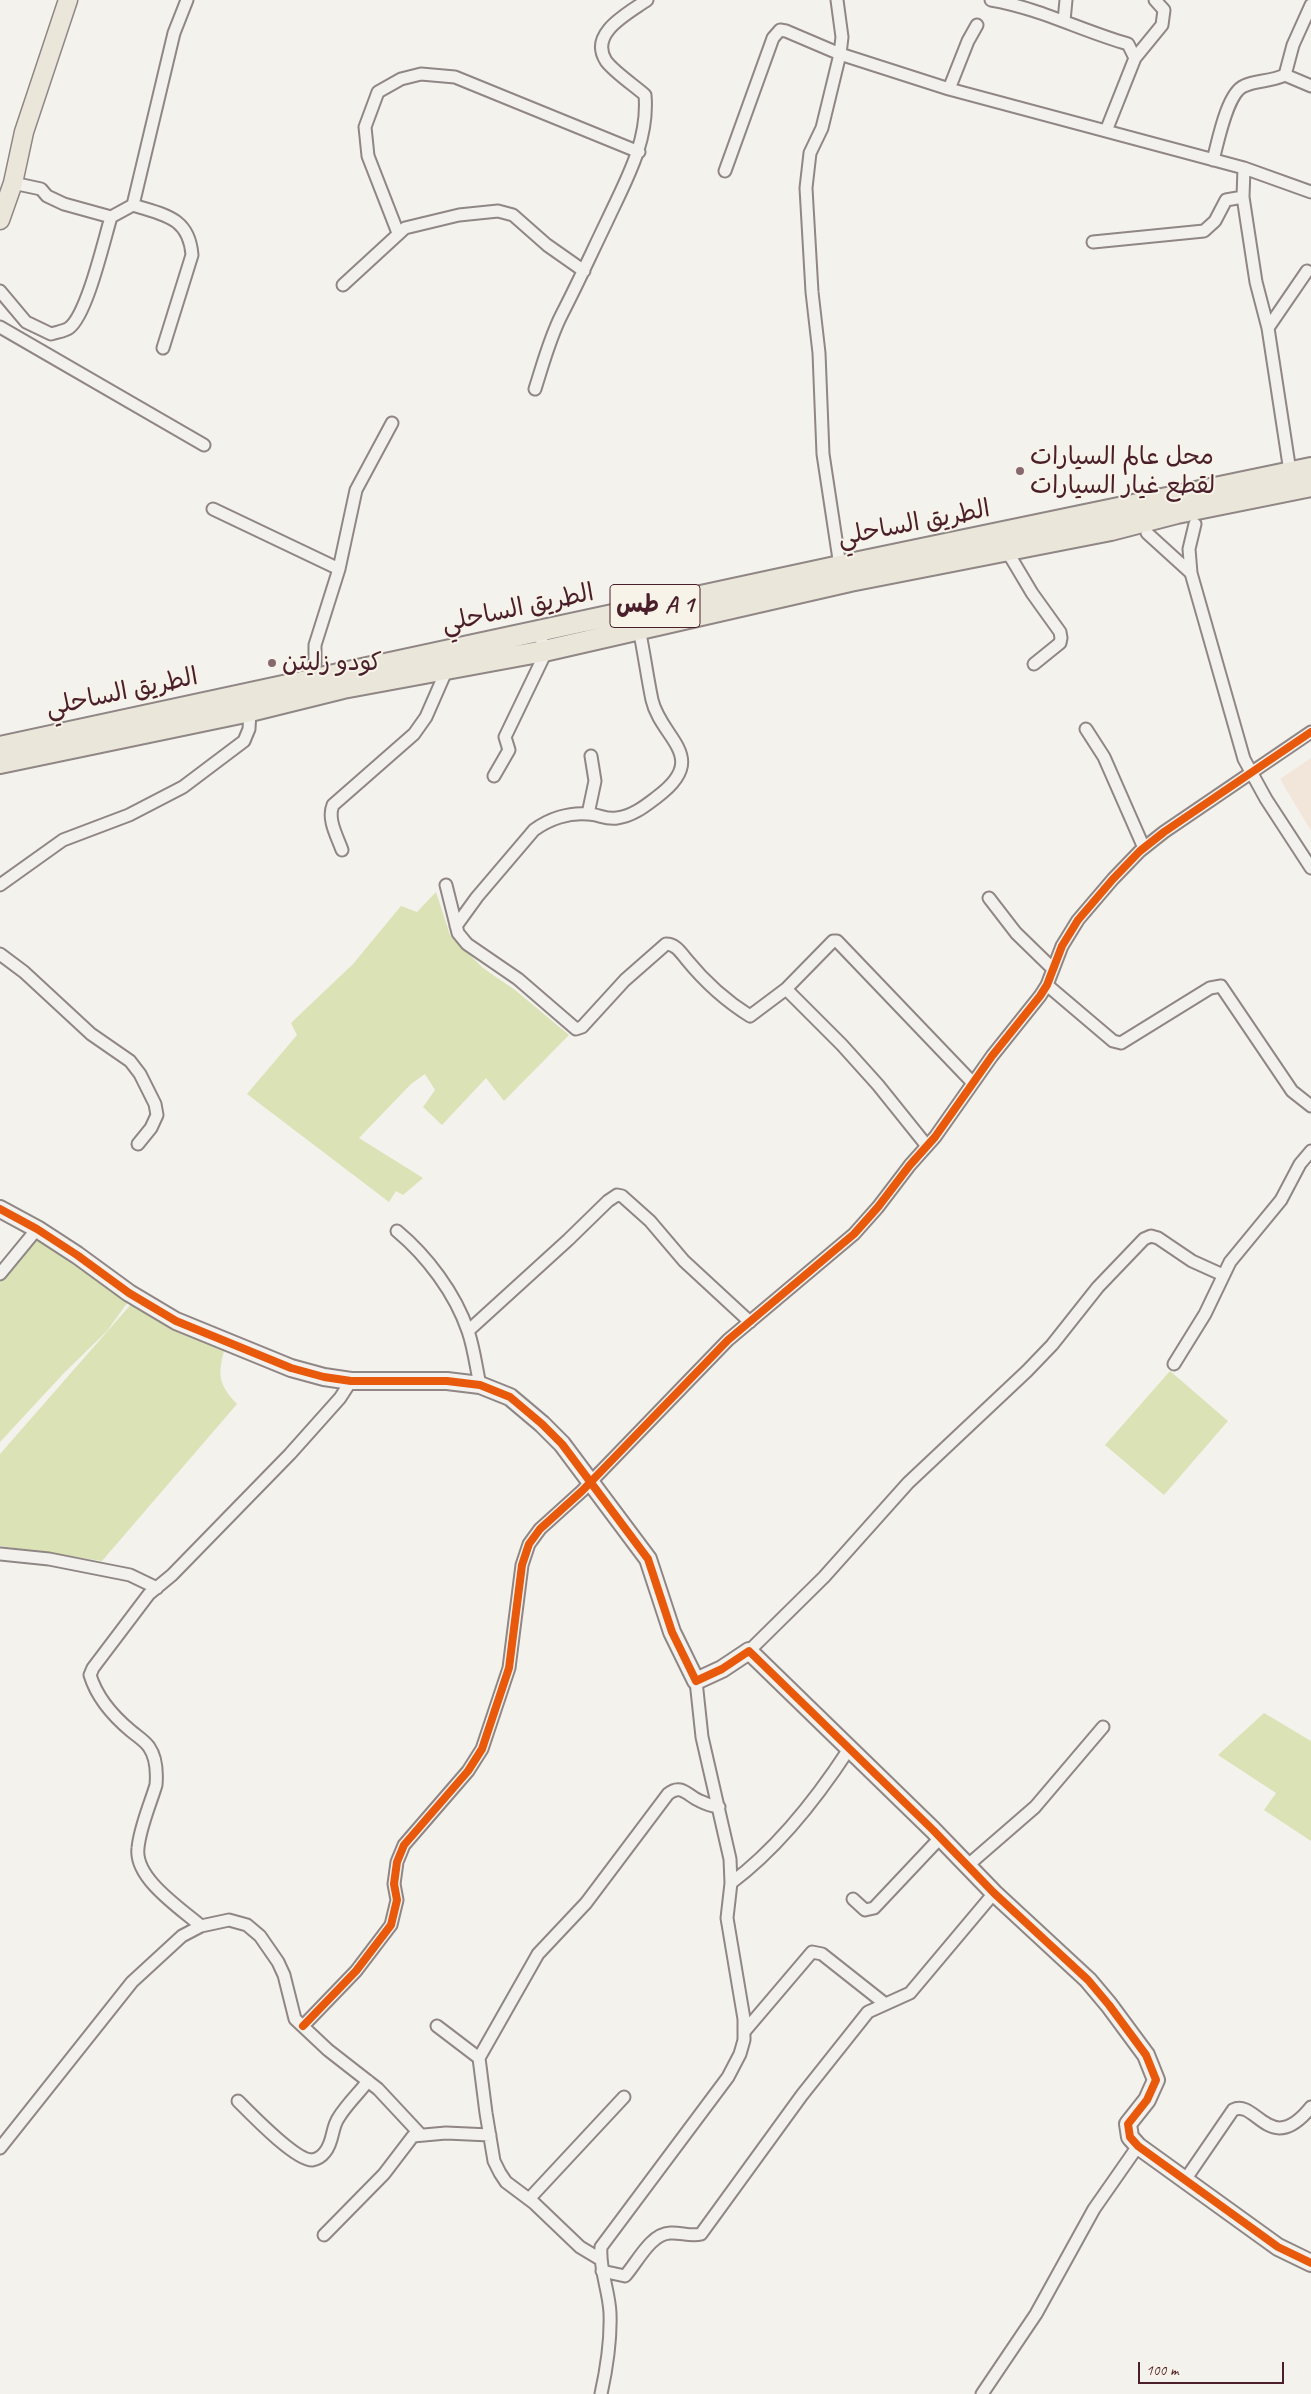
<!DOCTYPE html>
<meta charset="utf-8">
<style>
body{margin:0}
#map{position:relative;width:1311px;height:2394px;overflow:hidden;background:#f4f2ec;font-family:Caveat,sans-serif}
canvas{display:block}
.scale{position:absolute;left:1138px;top:2362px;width:146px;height:22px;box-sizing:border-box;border:2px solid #4a1f2b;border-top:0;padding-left:6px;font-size:15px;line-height:18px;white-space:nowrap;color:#4a1f2b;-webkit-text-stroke:4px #f7f3e8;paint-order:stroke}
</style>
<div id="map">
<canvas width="1311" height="2394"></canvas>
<div class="scale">100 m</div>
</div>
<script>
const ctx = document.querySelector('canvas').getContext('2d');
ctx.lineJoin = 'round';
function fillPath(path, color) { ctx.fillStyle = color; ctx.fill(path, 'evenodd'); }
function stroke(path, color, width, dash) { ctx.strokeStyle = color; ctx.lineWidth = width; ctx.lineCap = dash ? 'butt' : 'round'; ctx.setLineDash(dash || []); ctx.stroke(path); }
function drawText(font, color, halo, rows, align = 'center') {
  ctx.font = font + ' Caveat,"Playpen Sans Arabic",sans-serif'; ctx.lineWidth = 4; ctx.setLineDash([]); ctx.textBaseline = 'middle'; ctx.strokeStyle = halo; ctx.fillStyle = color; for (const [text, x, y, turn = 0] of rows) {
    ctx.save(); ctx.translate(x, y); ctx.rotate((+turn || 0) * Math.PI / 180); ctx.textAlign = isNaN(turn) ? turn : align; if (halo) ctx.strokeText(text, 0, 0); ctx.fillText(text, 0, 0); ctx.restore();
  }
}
fillPath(new Path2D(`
 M1311 758V831L1280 779Z`), '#f2e6db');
fillPath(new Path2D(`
 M436 892 450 935 483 968 515 990 569 1035 504 1101 486 1078 442 1125 423 1107 435 1090 425 1074 411 1084 359 1138 423 1178 403 1195 396 1191 389 1202 247 1094 297 1035 291 1023 353 964 401 906 417 912Z
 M39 1235 130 1299 107 1331 64 1373 0 1442V1283Z
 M133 1302 225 1347C218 1374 217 1383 237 1404L102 1561 0 1546V1454Z
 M1170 1371 1228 1421 1164 1495 1105 1445Z
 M1264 1713 1311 1741V1841L1264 1810 1276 1793 1218 1755Z`), '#dbe2b5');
const street = new Path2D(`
 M837 0 842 37 840 54 822 128 810 153 806 188 812 292 819 353 823 454 840 566
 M991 0C1039 8 1082 31 1128 44L1135 58
 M1064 21 1066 0
 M1285 75 1311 86
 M949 89 968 41 977 25
 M1106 131 1135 58 1162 25 1164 10 1155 0
 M1213 160C1218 142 1227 93 1244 86 1256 80 1270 82 1285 75L1293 45 1311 5
 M1244 168 1243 197 1256 282 1268 328 1289 465
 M725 171 773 38 780 30 786 31 840 54 949 89 1244 168 1311 192
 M13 183 41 189 47 196 64 204 111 217 133 205C164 215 189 217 192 255L163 348
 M133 205 174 33 187 0
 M398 233 368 156 365 127 378 92 401 79 421 74 455 77 639 152
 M1093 242 1204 231 1215 221 1226 200 1243 197
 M343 285 405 228 459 215 498 211 513 215 547 245 584 271
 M0 291 26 322 51 334C57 332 65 331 69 328 87 315 104 240 111 217
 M0 327 204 445
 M1268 328 1307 271
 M535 389C543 364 550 337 562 314 578 283 592 252 607 221 626 180 649 141 645 95 635 86 614 72 606 61 588 33 629 13 647 0
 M213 509 339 569
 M1195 524 1189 549 1191 573 1244 759 1266 799 1311 868
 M1147 533 1191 573
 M1007 551 1032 593 1060 632 1061 638 1060 643 1034 664
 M315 678V645L339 569 356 490 392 423
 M1086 729 1104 757 1144 848
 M494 776 509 750 505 737 543 658 541 631
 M588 814 595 781 591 756
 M342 850C337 836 327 819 333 805L414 734 426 717 447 669
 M0 885 63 840 129 815 183 787 244 741 249 729 250 711
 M446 885 458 933 467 944 518 979 576 1029 582 1027 625 980 666 944C676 944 681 953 687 960 705 982 726 1001 750 1016L786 989 833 941H837L972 1082
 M989 898 1016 933 1053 969
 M456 926 477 897 534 830C549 819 569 812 588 814 598 814 606 820 617 818 633 816 645 806 657 797 711 757 661 739 652 700 647 676 644 652 639 629
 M0 954 24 972 91 1034 130 1061 140 1074 155 1104 157 1115 151 1128 138 1144
 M1047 985 1113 1041 1121 1043 1210 988 1221 986 1292 1091 1311 1106
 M786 989 842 1045 878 1085 927 1146
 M397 1231C427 1256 455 1293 468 1331 474 1348 476 1367 480 1385
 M0 1274 37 1229
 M468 1331 568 1240 608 1201 617 1195 622 1196 650 1221 684 1261 750 1322
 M1174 1364 1205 1314 1230 1262 1281 1200 1300 1164 1311 1151
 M0 1554 49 1559 130 1575 157 1588
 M749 1651 824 1577 908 1483 1027 1371 1052 1345 1098 1287 1144 1239 1151 1236 1158 1238 1192 1261 1223 1275
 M967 1866 1035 1807 1103 1727
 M731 1883C778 1848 817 1798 849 1749
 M853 1899 865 1910 874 1908 940 1838
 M201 1926C180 1908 134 1878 138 1848 140 1827 150 1805 156 1785 157 1773 156 1757 149 1747 145 1741 137 1736 131 1731 113 1716 97 1698 90 1675L93 1668 149 1594 172 1575 290 1454 340 1398 351 1381
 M303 2026 356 1971 391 1925 397 1900 394 1884 397 1862 404 1845 468 1771 482 1749 509 1668 522 1565 529 1544 540 1529 582 1491 728 1340 854 1234 878 1207 910 1165 935 1137 992 1056 1040 996 1047 985 1062 946 1078 920 1113 879 1140 851 1164 832 1311 732
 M437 2026 479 2058 486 2113 494 2161 500 2173 506 2182 534 2203 580 2247 600 2259
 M744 2032 812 1952 822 1954 884 2003
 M479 2058 538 1954 586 1903 668 1794C681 1783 688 1796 700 1801 706 1804 712 1806 719 1807
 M238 2101C251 2114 295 2160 312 2160 318 2159 322 2156 325 2152 334 2141 331 2128 339 2117 347 2104 359 2093 368 2081
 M0 2148 132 1982 182 1936 201 1926 229 1920 247 1925 260 1936 278 1962 284 1975 295 2019 328 2050 378 2089 420 2134
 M1185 2180 1233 2110C1256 2098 1270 2158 1311 2107
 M529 2199 624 2097
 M324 2235 384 2174 413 2136 446 2133 490 2135
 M602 2271 625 2276C637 2263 650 2234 670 2233 680 2232 691 2237 701 2234L802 2095 868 2012 910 1993 994 1893
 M601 2394C607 2367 611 2340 610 2313 609 2290 599 2269 601 2247L728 2077 740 2054 744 2040V2019L727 1918 731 1883 730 1859 702 1737 696 1681
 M982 2394 1036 2314 1094 2209 1138 2146`);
const secondary = new Path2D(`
 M0 1209 37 1229 77 1255 129 1293 176 1321 291 1368 324 1377 351 1381H447L480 1385 510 1397 542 1424 562 1444 648 1559 672 1632 696 1681 722 1669 749 1651 933 1830 994 1893 1088 1980 1109 2005 1146 2055 1156 2080 1147 2100 1128 2124 1130 2137 1138 2146 1278 2247 1311 2263`);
const primary = new Path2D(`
 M0 220 13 183 24 132 68 0`);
const highway = new Path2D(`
 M0 747 840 566 1311 468
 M0 763 250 711 343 688 544 651 850 581 1111 530 1177 513 1311 486`);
stroke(street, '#8f8685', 15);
stroke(secondary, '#8f8685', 20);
stroke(primary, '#8f8685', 21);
stroke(highway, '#8f8685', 24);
stroke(street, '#f2f1ed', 11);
stroke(secondary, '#f2f1ed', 16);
stroke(primary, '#ebe6da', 18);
stroke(highway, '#ebe6da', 20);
stroke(new Path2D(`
 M0 1209 37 1229 77 1255 129 1293 176 1321 291 1368 324 1377 351 1381H447L480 1385 510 1397 542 1424 562 1444 648 1559 672 1632 696 1681 722 1669 749 1651 933 1830 994 1893 1088 1980 1109 2005 1146 2055 1156 2080 1147 2100 1128 2124 1130 2137 1138 2146 1278 2247 1311 2263
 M303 2026 356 1971 391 1925 397 1900 394 1884 397 1862 404 1845 468 1771 482 1749 509 1668 522 1565 529 1544 540 1529 582 1491 728 1340 854 1234 878 1207 910 1165 935 1137 992 1056 1040 996 1047 985 1062 946 1078 920 1113 879 1140 851 1164 832 1311 732`), '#e8590c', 8);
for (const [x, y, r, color] of [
 [1020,471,5,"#86696f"],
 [272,663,5,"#86696f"]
]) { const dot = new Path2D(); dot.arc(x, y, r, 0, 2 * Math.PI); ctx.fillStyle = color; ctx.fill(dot); stroke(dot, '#f7f3e8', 2); }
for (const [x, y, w] of [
 [655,606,90]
]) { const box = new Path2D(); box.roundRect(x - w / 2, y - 21.5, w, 43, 4); ctx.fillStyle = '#f7f3e8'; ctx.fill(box); stroke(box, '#4a1f2b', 1); }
drawText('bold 24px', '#4a1f2b', null, [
 ["طس A 1",655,606]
]);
drawText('25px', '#4a1f2b', '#f7f3e8', [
 ["محل عالم السيارات",1030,457],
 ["لقطع غيار السيارات",1030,486],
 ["كودو زليتن",282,663]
], 'left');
drawText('25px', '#4a1f2b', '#f7f3e8', [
 ["الطريق الساحلي",914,524,-11],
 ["الطريق الساحلي",518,609,-12],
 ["الطريق الساحلي",122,693,-12]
]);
</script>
